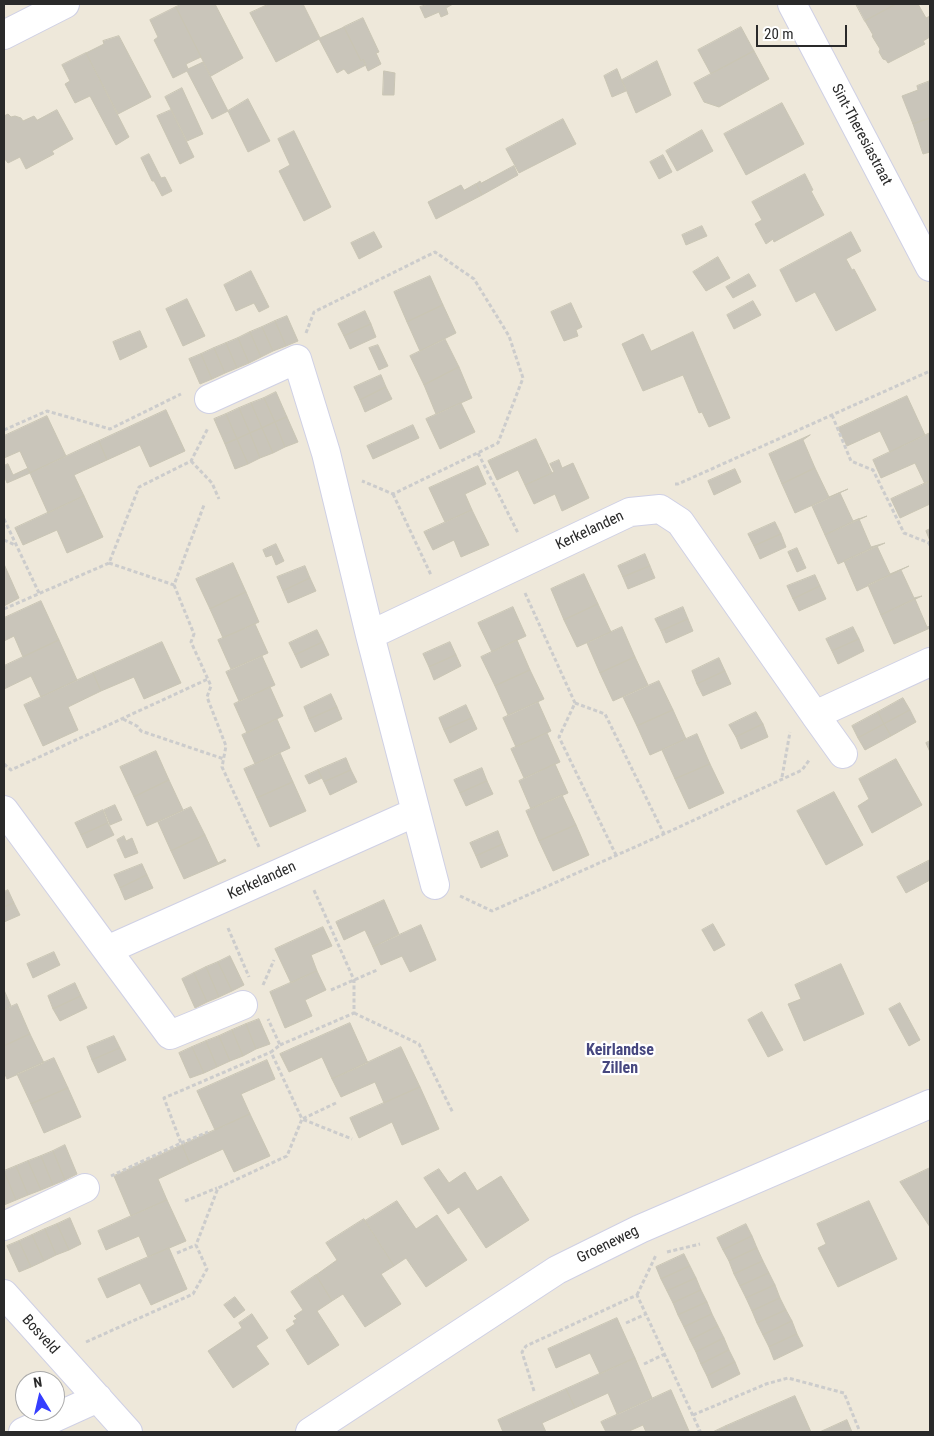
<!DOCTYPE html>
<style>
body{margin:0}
#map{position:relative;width:934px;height:1436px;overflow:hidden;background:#eee8da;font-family:"Roboto Condensed",sans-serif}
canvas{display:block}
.frame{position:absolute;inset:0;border:5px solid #2a2a2a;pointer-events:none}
.north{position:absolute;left:15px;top:1371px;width:50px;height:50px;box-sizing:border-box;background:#fff;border:1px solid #aaa;border-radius:50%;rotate:351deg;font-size:14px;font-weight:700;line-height:20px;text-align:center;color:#2a2a2a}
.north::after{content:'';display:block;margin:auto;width:18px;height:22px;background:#363eff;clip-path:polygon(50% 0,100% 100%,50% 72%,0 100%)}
.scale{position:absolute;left:756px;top:25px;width:91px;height:22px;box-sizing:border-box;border:2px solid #2a2a2a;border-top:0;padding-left:6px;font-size:15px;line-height:18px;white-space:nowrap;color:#2a2a2a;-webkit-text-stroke:4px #fff;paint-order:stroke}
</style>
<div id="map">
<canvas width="934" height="1436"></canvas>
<div class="frame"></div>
<div class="north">N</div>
<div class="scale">20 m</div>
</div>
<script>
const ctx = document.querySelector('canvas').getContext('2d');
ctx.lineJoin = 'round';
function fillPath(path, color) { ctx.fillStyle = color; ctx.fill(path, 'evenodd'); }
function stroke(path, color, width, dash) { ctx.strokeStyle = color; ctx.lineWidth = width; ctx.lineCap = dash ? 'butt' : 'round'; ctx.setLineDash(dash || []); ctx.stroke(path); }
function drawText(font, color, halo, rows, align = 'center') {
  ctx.font = font + ' "Roboto Condensed",sans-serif'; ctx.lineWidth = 4.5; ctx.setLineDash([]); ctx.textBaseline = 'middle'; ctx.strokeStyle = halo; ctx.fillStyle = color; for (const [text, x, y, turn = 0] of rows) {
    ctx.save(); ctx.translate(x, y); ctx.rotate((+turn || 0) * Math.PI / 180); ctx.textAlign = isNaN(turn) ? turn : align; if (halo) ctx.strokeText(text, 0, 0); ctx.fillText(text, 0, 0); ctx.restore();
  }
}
const building = new Path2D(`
 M182 4H215L243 58 211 76 210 75 176 7Z
 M269 4H303L320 38 344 27 361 61 363 59 366 65 348 74 344 69 337 73 319 39 276 62 250 13Z
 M429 4H453L446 8 448 14 441 17 439 12 425 18 420 7Z
 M856 4H896L865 21Z
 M896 4H918L926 18 930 16V37L923 41 925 44 888 63 886 60 883 59 879 52 880 49 872 36 873 35 865 21Z
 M176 7 201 57 186 64 188 69 203 62 228 111 212 119 187 71 173 78 154 40 158 37 150 20Z
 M363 18 379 52 376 53 381 64 368 71 363 59 361 61 344 27Z
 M741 27 754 51 711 74 698 50Z
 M119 36 151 97 118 114 86 53 104 44 103 41Z
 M754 51 769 79 719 107 704 102 694 83Z
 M86 53 129 137 116 145 90 96 75 103 65 84 70 81 62 65Z
 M657 61 671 95 636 113 622 80Z
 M617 69 626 91 612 97 604 76Z
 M384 71 395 73 394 95H383Z
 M930 81V118L913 124 902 96 918 90 917 86Z
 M182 88 203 134 187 141 165 97Z
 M248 99 270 141 248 152 228 111Z
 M782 103 804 144 746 175 724 134Z
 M57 110 73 139 52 151 54 154 26 169 20 157 8 163 4 158V116L8 114 11 117 15 116 21 118 23 121 34 116 37 120Z
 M171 110 194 157 180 164 157 116Z
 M930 118V152L923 154 913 124Z
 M563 119 576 144 519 173 506 149Z
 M702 130 713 151 677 171 666 151Z
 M294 131 331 207 304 221 279 171 290 165 278 139Z
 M149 154 161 178 165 177 172 191 162 196 154 181H152L141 158Z
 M663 155 672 172 659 179 650 162Z
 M514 166 518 175 482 195 476 184 480 181 481 183Z
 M805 174 813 190 811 191 824 215 774 242 773 239 766 244 755 224 762 220 752 202Z
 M476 184 482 195 436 219 428 202 461 185 464 190Z
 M702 226 707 236 686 245 682 235Z
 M374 232 382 247 359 259 351 243Z
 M851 232 861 251 846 259 852 270 854 269 876 310 836 331 815 292 796 302 780 270Z
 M718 257 730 278 706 291 693 272Z
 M251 271 269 307 259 312 254 303 236 311 224 285Z
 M749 274 756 286 733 298 726 287Z
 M430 276 443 305 407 322 394 292Z
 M187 299 205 336 183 346 166 309Z
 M753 301 761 315 734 329 727 315Z
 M571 303 582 327 576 330 578 336 564 341 551 312Z
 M443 305 456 333 420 351 407 322Z
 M365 311 371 324 344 336 338 324Z
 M287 316 298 341 286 346 275 321Z
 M275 321 286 346 273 351 262 327Z
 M371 324 376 337 350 349 344 336Z
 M262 327 273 351 261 357 250 332Z
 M140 331 147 347 120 360 113 342Z
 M250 332 261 357 249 363 238 338Z
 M693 332 730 418 709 427 702 412 699 413 683 375 643 391 622 344 643 334 651 351Z
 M238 338 249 363 237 368 226 343Z
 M445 339 459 367 424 385 410 356Z
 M226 343 237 368 225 373 214 348Z
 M378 345 388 366 379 370 369 348Z
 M214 348 225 373 212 379 201 354Z
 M201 354 212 379 200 384 189 359Z
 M459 367 472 398 436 414 424 385Z
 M381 375 386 387 360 400 354 387Z
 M386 387 392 399 365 412 360 400Z
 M276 392 287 417 275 422 264 398Z
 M907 396 925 435 890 452 880 431 847 446 838 428Z
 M264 398 275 422 262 428 251 403Z
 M251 403 262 428 250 433 239 408Z
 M461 403 475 432 440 449 426 419Z
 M239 408 250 433 237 439 226 414Z
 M166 410 185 451 150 467 140 445 107 460 99 441Z
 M226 414 237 439 225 444 214 419Z
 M47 416 66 456 30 473 20 451 4 458V436Z
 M287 417 298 442 285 447 275 422Z
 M275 422 285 447 273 453 262 428Z
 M413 425 419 438 373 459 367 446Z
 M262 428 273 453 260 458 250 433Z
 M250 433 260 458 248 464 237 439Z
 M930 433V481L925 484 915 463 881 478 873 460Z
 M810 435 803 440 815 468 782 484 769 454Z
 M237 439 248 464 235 469 225 444Z
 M536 439 552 473 525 485 518 470 497 480 488 461Z
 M99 441 107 460 74 475 84 496 48 513 30 473Z
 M559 460 562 468 573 463 589 498 562 511 555 494 534 504 525 485 554 472 550 464Z
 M8 464 13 475 28 468 30 473 7 483 4 475V466Z
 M478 466 486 484 465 494 472 510 445 522 429 488Z
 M815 468 829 497 848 489 795 513 782 484Z
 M735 469 741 482 714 495 708 481Z
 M930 481V504L900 518 891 499Z
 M840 493 853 521 867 516 825 535 812 506Z
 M84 496 103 537 67 553 57 530 23 545 15 528Z
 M472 510 489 545 461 557 454 540 433 550 424 532Z
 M859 519 871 547 885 543 838 564 825 535Z
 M775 522 781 534 754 546 748 534Z
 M930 529V541L926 531Z
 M781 534 786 547 760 559 754 546Z
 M276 544 284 561 276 565 272 555 266 557 263 550Z
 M877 546 890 574 909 566 857 591 844 561Z
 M797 548 806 568 797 572 788 552Z
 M645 554 650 566 623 577 618 566Z
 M233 563 246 592 210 609 196 579Z
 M4 564 19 598 4 606Z
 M305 566 310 578 283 591 277 577Z
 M650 566 655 578 628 589 623 577Z
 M901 570 914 598 922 596 881 615 868 585Z
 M584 574 598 604 564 620 551 589Z
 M815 575 820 586 793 599 787 586Z
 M310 578 316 591 288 603 283 591Z
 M820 586 826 599 799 611 793 599Z
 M246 592 259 622 223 638 210 609Z
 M915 599 927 627 930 626V628L894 644 881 615Z
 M41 601 59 640 23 657 14 636 4 641V618Z
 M598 604 611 632 577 647 564 620Z
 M513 607 526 636 492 652 478 623Z
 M683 607 688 619 661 631 655 619Z
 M688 619 693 631 666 643 661 631Z
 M255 624 268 653 231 669 218 640Z
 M622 627 635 657 600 673 587 643Z
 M853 627 859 639 832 651 826 639Z
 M317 630 323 642 295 655 289 643Z
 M859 639 864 651 838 664 832 651Z
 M59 640 77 680 41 697 31 676 4 689V666Z
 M517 640 530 670 495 686 481 657Z
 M162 642 181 683 144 699 134 677 101 691 93 673Z
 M323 642 329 655 301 668 295 655Z
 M450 642 456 655 429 667 423 654Z
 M456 655 461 666 434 680 429 667Z
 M262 656 275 685 239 701 226 672Z
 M635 657 648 685 613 701 600 673Z
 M719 658 725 671 697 684 692 671Z
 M530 670 544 699 508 715 495 686Z
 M725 671 731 684 703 696 697 684Z
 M93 673 101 691 68 707 78 730 43 746 24 705Z
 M659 681 673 710 637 726 623 697Z
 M270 687 283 716 247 733 234 704Z
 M331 694 337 707 309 719 304 707Z
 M903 698 910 710 884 724 878 712Z
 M538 702 551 731 516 747 503 718Z
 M466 705 472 718 444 730 439 718Z
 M337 707 342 719 315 732 309 719Z
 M673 710 686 739 650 755 637 726Z
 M910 710 916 722 891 736 884 724Z
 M756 712 763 724 736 737 729 725Z
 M878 712 884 724 858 738 852 726Z
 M472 718 477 729 450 743 444 730Z
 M277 719 290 748 255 764 242 735Z
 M763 724 768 737 741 749 736 737Z
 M884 724 891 736 865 750 858 738Z
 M547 733 560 762 524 778 511 749Z
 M697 734 710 764 675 779 662 750Z
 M930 741V752L926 743Z
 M156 751 169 780 134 797 120 767Z
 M280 753 293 782 257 798 244 769Z
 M346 758 351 770 324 782 318 770Z
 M896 759 922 805 872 833 858 806 869 799 859 779Z
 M555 764 568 793 531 809 519 781Z
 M710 764 724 793 689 809 675 779Z
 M482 768 487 781 460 793 454 780Z
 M318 770 322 778 309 784 305 776Z
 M351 770 357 782 330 795 324 782Z
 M169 780 183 810 147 826 134 797Z
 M487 781 493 794 466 806 460 793Z
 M293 782 306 811 270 827 257 798Z
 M834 792 863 845 826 865 797 811Z
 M562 795 576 825 539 841 526 811Z
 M115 805 122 820 110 825 104 810Z
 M191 807 205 835 171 851 158 822Z
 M103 810 108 823 81 835 75 823Z
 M108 823 114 835 87 848 81 835Z
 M576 825 589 855 553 871 539 841Z
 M498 831 503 844 476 856 470 843Z
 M205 835 218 863 225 859 226 861 184 879 171 851Z
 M124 836 126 841 132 838 138 853 125 858 117 840Z
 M503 844 508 856 481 868 476 856Z
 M930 860V880L906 893 897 877Z
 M142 864 147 875 120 888 114 875Z
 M147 875 153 888 125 900 120 888Z
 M8 890 14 903 4 907V892Z
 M384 900 399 934 373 947 365 930 344 940 336 922Z
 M14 903 20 915 4 922V907Z
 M713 924 725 945 714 951 702 930Z
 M421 925 436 960 410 972 402 956 381 965 373 947Z
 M323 927 332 946 311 955 317 971 291 983 275 949Z
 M54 952 60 965 33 978 27 964Z
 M230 956 244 985 232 991 218 962Z
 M218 962 232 991 219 997 206 967Z
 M841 964 864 1014 804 1041 788 1004 801 999 795 985Z
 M206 967 219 997 207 1002 194 973Z
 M317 971 326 990 305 1000 312 1016 285 1028 270 992Z
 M194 973 207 1002 195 1008 182 979Z
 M75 983 81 996 53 1009 48 996Z
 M4 990 11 1006 4 1010Z
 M81 996 87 1008 60 1021 53 1009Z
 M900 1003 920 1040 909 1046 889 1009Z
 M17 1004 30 1034 4 1046V1010Z
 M762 1012 783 1050 768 1057 748 1020Z
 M259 1019 270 1044 256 1049 246 1024Z
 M350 1023 368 1063 332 1079 322 1057 289 1072 280 1054Z
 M246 1024 256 1049 243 1056 232 1030Z
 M232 1030 243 1056 230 1061 219 1036Z
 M30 1034 44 1063 7 1079 4 1072V1046Z
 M114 1036 120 1048 92 1060 87 1047Z
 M219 1036 230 1061 217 1067 206 1041Z
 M206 1041 217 1067 204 1073 192 1047Z
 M192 1047 204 1073 190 1078 179 1053Z
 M401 1047 420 1087 384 1103 375 1082 341 1097 332 1079Z
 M120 1048 126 1060 98 1073 92 1060Z
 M54 1058 68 1088 31 1104 17 1074Z
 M267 1060 275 1079 241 1094 250 1114 215 1130 197 1091Z
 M420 1087 439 1129 402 1145 392 1122 359 1138 350 1118Z
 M68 1088 81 1117 44 1133 31 1104Z
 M250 1114 270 1156 234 1172 223 1149 190 1164 182 1145Z
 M65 1145 77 1174 65 1180 53 1151Z
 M182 1145 190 1164 158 1179 167 1200 131 1216 114 1176Z
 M53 1151 65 1180 53 1185 41 1156Z
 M41 1156 53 1185 41 1190 28 1161Z
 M28 1161 41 1190 28 1195 16 1166Z
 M16 1166 28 1195 16 1200 4 1171Z
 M930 1168V1227L900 1182Z
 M439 1169 449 1183 465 1172 477 1191 501 1176 529 1220 486 1248 459 1207 448 1214 424 1178Z
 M4 1171 16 1200 4 1205Z
 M167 1200 186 1241 148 1257 139 1236 106 1250 98 1231Z
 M397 1201 416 1229 437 1215 467 1260 426 1287 406 1258 394 1266 365 1221Z
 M869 1201 897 1259 838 1287 818 1248 826 1244 817 1224Z
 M70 1218 81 1244 69 1250 57 1224Z
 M364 1219 394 1266 381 1274 401 1304 365 1327 343 1294 332 1301 316 1275 337 1260 326 1243Z
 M57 1224 69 1250 56 1255 45 1229Z
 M746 1224 752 1236 723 1250 717 1238Z
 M45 1229 56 1255 44 1261 32 1235Z
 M32 1235 44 1261 31 1267 19 1241Z
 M752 1236 757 1248 729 1261 723 1250Z
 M19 1241 31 1267 19 1272 7 1246Z
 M169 1248 187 1289 151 1305 140 1283 107 1298 98 1279Z
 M757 1248 763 1261 734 1274 729 1261Z
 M684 1254 690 1266 661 1279 656 1267Z
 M763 1261 769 1273 740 1286 734 1274Z
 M690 1266 696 1278 667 1291 661 1279Z
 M769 1273 775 1285 746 1298 740 1286Z
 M316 1275 332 1301 317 1311 339 1345 308 1365 286 1330 295 1324 293 1321 297 1319 294 1316 303 1310 291 1292Z
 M696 1278 701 1290 673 1303 667 1291Z
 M775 1285 780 1298 752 1311 746 1298Z
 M701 1290 707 1302 678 1315 673 1303Z
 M235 1297 245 1310 234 1318 224 1305Z
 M780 1298 786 1310 757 1323 752 1311Z
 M707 1302 712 1314 684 1327 678 1315Z
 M786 1310 792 1321 763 1335 757 1323Z
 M252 1314 268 1338 256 1346 269 1364 233 1388 208 1351 242 1328 239 1323Z
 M712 1314 718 1326 690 1340 684 1327Z
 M617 1318 635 1358 600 1374 590 1353 556 1368 548 1349Z
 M792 1321 797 1334 769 1347 763 1335Z
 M718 1326 724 1338 696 1352 690 1340Z
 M797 1334 803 1346 774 1360 769 1347Z
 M724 1338 729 1350 701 1364 696 1352Z
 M729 1350 735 1362 707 1376 701 1364Z
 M635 1358 652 1398 617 1414 608 1393 575 1408 566 1389Z
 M735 1362 740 1374 712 1388 707 1376Z
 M566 1389 575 1408 542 1423 546 1432H503L498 1420Z
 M671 1390 689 1431 646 1432 643 1425 627 1432H606L601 1422Z
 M795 1396 811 1432H769L768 1430 763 1432H728L726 1426Z
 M847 1420 852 1432H820Z
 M726 1426 728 1432H713Z`);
fillPath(building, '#c9c5ba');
stroke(building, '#c9c5b4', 1);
const street = new Path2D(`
 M792 4 930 267
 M4 35 65 4
 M209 399 297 359 326 453 370 635 435 885
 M370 635 630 512 660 509 680 522 815 715 930 662
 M815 715 843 754
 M4 810 107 950 416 812
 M107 950 170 1035 243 1005
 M4 1226 85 1188
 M4 1294 128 1432
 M23 1432 98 1398
 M310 1432 557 1270 640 1229 930 1104`);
stroke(street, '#cfd0e5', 30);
stroke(new Path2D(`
 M306 333 314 312 435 252 474 279 509 336 523 378 498 443 393 494 362 481
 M832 415 851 461 873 470 904 533 929 543 930 546
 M4 430 47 411 110 429 181 394
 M478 453 518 533
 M191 461 212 483 219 499
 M675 484H678L930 371
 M393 494 431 575
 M4 519 39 593
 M4 540 15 545
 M109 563 174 585 204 505
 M174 585 194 634 191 642 211 686 207 697 226 746 222 767 260 849
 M525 593 575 703 559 737 616 855
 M4 609 109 563 139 487 191 461 208 428
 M575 703 605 714 664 834
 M123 719 137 726 141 731 224 759
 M4 764 11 770 208 679
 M782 777 790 732
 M460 896 492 911 664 834 802 770 810 759
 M228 928 249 977
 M263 985 274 960
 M331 990 377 970
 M354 1013 419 1044 453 1113
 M280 1045 354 1013V980L313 888
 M336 1103 302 1119 352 1139
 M181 1143 208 1132
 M111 1176 181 1143 164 1098 271 1052
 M185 1201 217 1188
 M667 1252 700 1244
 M177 1253 196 1245
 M637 1295 656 1255
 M626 1323 646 1314
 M86 1342 193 1294 207 1269 196 1245 218 1188 287 1156 302 1119 271 1052 280 1045 268 1019
 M644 1364 665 1354
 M534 1391 522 1352 526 1346 637 1295 700 1431 696 1432
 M693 1415 766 1384 788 1378 844 1393 860 1432`), '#ccc', 3, [4, 2.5]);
stroke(street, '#fff', 28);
drawText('15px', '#2a2a2a', '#fff', [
 ["Sint-Theresiastraat",861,135,62],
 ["Kerkelanden",590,531,-25],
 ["Kerkelanden",262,881,-24],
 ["Groeneweg",608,1245,-26],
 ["Bosveld",40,1335,48]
]);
drawText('bold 16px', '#46477f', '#fff', [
 ["Keirlandse",620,1051],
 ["Zillen",620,1069]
]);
</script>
